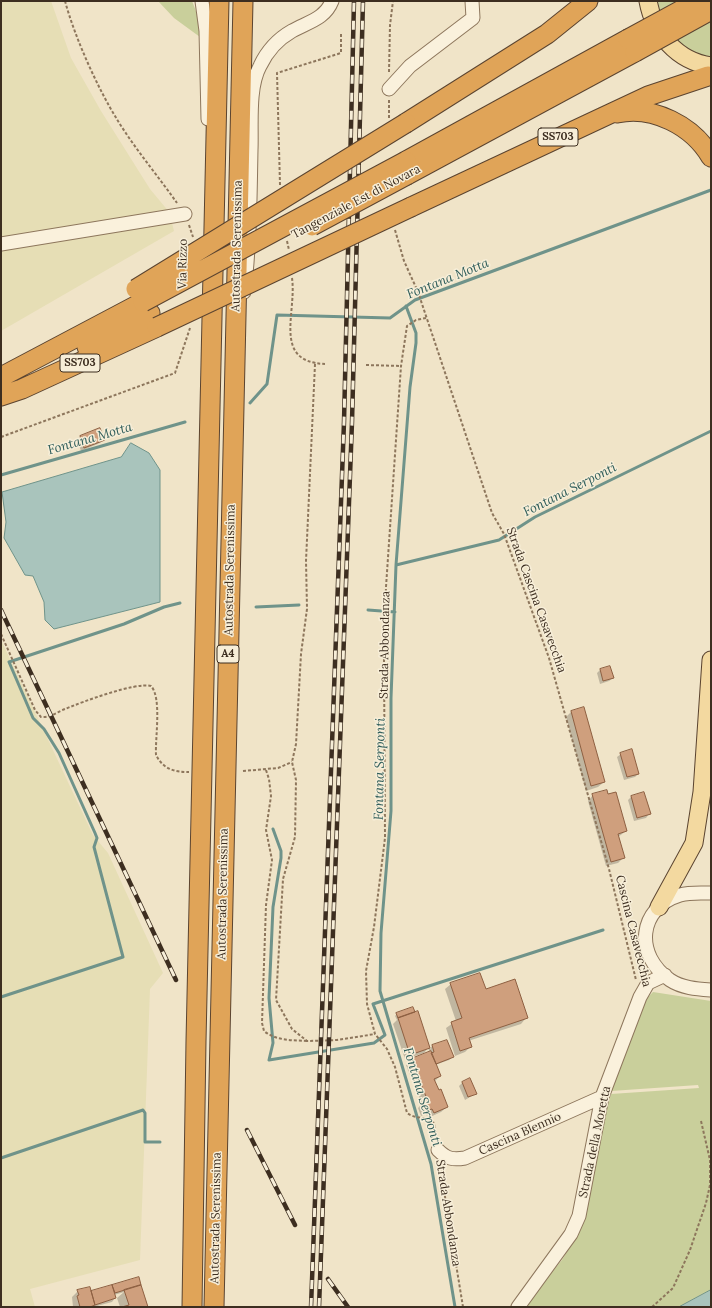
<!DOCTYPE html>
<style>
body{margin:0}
#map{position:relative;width:712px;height:1308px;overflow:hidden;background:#f0e4c8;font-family:Lora,serif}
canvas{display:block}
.frame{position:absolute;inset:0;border:2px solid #3d2e20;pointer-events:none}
</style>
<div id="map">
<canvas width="712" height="1308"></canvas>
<div class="frame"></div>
</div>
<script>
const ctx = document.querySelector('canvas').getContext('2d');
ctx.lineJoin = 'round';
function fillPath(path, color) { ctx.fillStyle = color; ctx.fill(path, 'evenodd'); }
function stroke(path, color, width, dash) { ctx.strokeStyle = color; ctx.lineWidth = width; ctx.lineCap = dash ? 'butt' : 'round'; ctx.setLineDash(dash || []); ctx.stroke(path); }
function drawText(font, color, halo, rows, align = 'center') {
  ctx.font = font + ' Lora,serif'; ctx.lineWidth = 3; ctx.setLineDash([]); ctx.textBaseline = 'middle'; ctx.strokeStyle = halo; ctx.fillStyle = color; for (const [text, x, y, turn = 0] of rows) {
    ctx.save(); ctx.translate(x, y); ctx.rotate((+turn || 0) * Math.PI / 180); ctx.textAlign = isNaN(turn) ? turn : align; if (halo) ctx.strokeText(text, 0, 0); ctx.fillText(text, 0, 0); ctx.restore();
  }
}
fillPath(new Path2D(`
 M1 1H51L71 58 101 111 150 189 170 213 1 242Z
 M171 219 174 231 1 331V249Z
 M1 640 93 835 108 853 163 973 150 989 140 1260 30 1289 35 1307H1Z`), '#e6deb5');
fillPath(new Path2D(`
 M158 1H192L199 19 200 37 174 18Z
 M656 1H711V57C681 52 663 29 656 1Z
 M653 992 711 1001V1290L679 1307H523L562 1260 581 1228 592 1184 603 1121 611 1094 699 1088 698 1085 611 1091 645 1000Z`), '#c9cf9b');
const water = new Path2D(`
 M131 443 149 453 160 470V602L54 629 45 620 44 602 33 576 25 575 4 538 6 522 2 492 121 457Z
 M711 1290V1307H679Z`);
fillPath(water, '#a9c4bc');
stroke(water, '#6f938a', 1);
fillPath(new Path2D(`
 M80 437 103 440 100 443 81 451 77 440Z
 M600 670 613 678 609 681 600 684 597 673Z
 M583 708 604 782 598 787 586 791 566 717 571 712Z
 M621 754 638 774 635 777 624 780 617 757Z
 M643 793 649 814 646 818 634 821 628 800 631 797Z
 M593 795 626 831 618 837 624 857 618 863 606 866 588 801Z
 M451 984 485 990 526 1018 521 1024 468 1041 470 1047 465 1052 455 1056 446 1028 456 1021 445 989Z
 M412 1009 414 1013 417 1012 430 1049 432 1046 452 1057 449 1060 435 1065 440 1076 434 1082 447 1107 441 1112 428 1118 426 1114 421 1116 418 1108 422 1104 406 1065 412 1060 430 1053 428 1048 424 1053 405 1059 393 1024 397 1020 395 1016 397 1014Z
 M462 1083 475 1094 465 1100 459 1086Z
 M138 1278 147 1307H120L117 1298 124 1292 114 1295 115 1298 112 1302 93 1307H73L72 1297 78 1291 90 1293Z`), '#0003');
stroke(new Path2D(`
 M250 403 267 384 277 315 390 318 415 300 711 190
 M1 475 185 422
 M396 565 410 387 416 343V333L406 306
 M256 607 299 605
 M368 610 395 612
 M273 829 281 851V858L273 907 269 998 273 1043 269 1060 374 1043 385 1035 373 1004 603 930
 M1 997 123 957 94 847 97 838 95 833 59 753 44 729 33 718 9 662 124 624 164 607 180 603
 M1 1158 143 1110 145 1113V1142H160
 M455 1307 431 1164 380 991 381 933 391 811V698L396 565 499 540 535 517 711 431`), '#6f938a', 3);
const building = new Path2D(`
 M100 428 105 440 84 448 80 436Z
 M610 666 614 678 603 681 600 669Z
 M584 707 605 782 591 786 571 711Z
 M632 749 639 774 627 777 620 753Z
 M607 790 608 794 616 792 627 831 618 834 625 858 611 862 592 794Z
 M644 792 651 814 637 818 631 796Z
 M480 973 486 989 515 979 528 1018 469 1038 472 1047 460 1051 451 1022 462 1018 450 983Z
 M413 1007 415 1012 398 1018 396 1013Z
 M418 1011 430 1048 410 1055 398 1018Z
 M447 1040 454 1057 436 1064 431 1053 434 1052 432 1045Z
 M431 1051 441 1076 434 1079 439 1090 441 1089 448 1107 434 1113 432 1109 426 1111 423 1101 427 1099 411 1059Z
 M470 1078 477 1094 468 1097 462 1082Z
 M139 1277 141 1285 115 1293 112 1285Z
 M112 1285 116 1298 95 1305 91 1291Z
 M141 1285 148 1307H122L129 1305 124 1290Z
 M90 1287 95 1305 90 1307H80L77 1296 79 1295 77 1290Z`);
fillPath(building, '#cf9f7d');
stroke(building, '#8d5f41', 1);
const minor = new Path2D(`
 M202 1 206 31 208 119
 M389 89 410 66 473 18 472 1
 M1 244 185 214
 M244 292C250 245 250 197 251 150 252 125 248 88 260 66 267 51 278 39 292 31 308 22 325 19 332 1
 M711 893C701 893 690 892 680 895 638 908 634 955 670 980 682 988 697 989 711 990
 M438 1150C447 1159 453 1160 465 1158L602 1097
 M518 1307 571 1234 579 1216 602 1097 640 997 648 983 665 975`);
const major = new Path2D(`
 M648 1C654 34 677 61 711 66
 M659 907 694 843 702 792 711 660`);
const highway = new Path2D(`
 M617 113C653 105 693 126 711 157
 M406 123 547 34 588 1
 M406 161 628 39
 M407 175 635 52
 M411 207 648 96 708 76
 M87 347 150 313
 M1 377 143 302
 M1 396 22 389 157 327
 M192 1307 196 1041 219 1
 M214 1307 243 1`);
stroke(minor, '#8d765c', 15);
stroke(major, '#5b4430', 19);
stroke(highway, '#5b4430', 21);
stroke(new Path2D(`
 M65 1C75 38 98 89 118 121 136 150 158 176 177 203
 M389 72 390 25 393 1
 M389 118V100
 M280 185 277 73 341 53V34
 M189 225 193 237
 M395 230 404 261 418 292 492 513 504 534 549 658 609 869 636 980
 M287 241 289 250
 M292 278C297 313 272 362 325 364
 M426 318 416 320 407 326 401 366 386 587 384 657 385 838 374 927 366 971 367 1004 375 1034 387 1049 395 1067 407 1113C417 1120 424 1115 434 1123L437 1140
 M315 364 306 561 307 609 301 654 296 744 292 762 296 780 295 837 283 879 276 1000 292 1029 307 1041 337 1040 375 1034
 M366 365 401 366
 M1 437 175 373 190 328
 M1 634 35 710 41 717C50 718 57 712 65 709 82 702 135 682 151 686 162 698 155 738 156 755 163 769 174 772 189 772
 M266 770 269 779 271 796 266 830 272 860 266 905 262 1023 264 1031C276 1041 293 1040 307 1041
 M243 771 278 768 292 762
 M440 1166 463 1307
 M652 1307 673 1288 690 1250 706 1203 710 1185V1160L701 1121`), '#8d765c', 2, [3, 2]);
stroke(minor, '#faf1dc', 13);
stroke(major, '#f3d9a0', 17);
stroke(highway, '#e0a458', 19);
const rail = new Path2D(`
 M1 610 176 980
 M247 1130 295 1225
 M328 1279 348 1307
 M311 1307 344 422 354 1
 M319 1307 352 422 363 1`);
stroke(rail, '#3d2e20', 4.5);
stroke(rail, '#f7eed8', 3, [9]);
const highwayBridge = new Path2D(`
 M628 39 698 1
 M635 52 711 10
 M312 226 407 175
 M136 289 406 123
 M143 302 406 161
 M157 327 411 207`);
stroke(highwayBridge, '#5b4430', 21, []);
stroke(highwayBridge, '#e0a458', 19);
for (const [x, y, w] of [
 [558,137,40],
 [80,363,40],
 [228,654,22]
]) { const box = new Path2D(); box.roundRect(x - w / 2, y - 9, w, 18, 3); ctx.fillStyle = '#f7eed8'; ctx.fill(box); stroke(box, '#3d2e20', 1); }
drawText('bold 11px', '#3d2e20', null, [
 ["SS703",558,137],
 ["SS703",80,363],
 ["A4",228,654]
]);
drawText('12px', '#3d2e20', '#f7eed8', [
 ["Tangenziale Est di Novara",356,202,-28],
 ["Autostrada Serenissima",237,246,-89],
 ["Via Rizzo",183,264,-89],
 ["Autostrada Serenissima",230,570,-89],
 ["Strada Cascina Casavecchia",536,600,70],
 ["Strada Abbondanza",385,645,-89],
 ["Autostrada Serenissima",223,894,-89],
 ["Cascina Casavecchia",633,931,76],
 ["Cascina Blennio",520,1134,-24],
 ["Strada della Moretta",595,1142,-78],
 ["Strada Abbondanza",448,1213,81],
 ["Autostrada Serenissima",216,1218,-89]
]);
drawText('italic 13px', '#2f5d5a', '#f7eed8', [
 ["Fontana Motta",448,279,-22],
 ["Fontana Motta",90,439,-16],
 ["Fontana Serponti",570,490,-27],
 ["Fontana Serponti",380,769,-89],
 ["Fontana Serponti",422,1097,73]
]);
</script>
